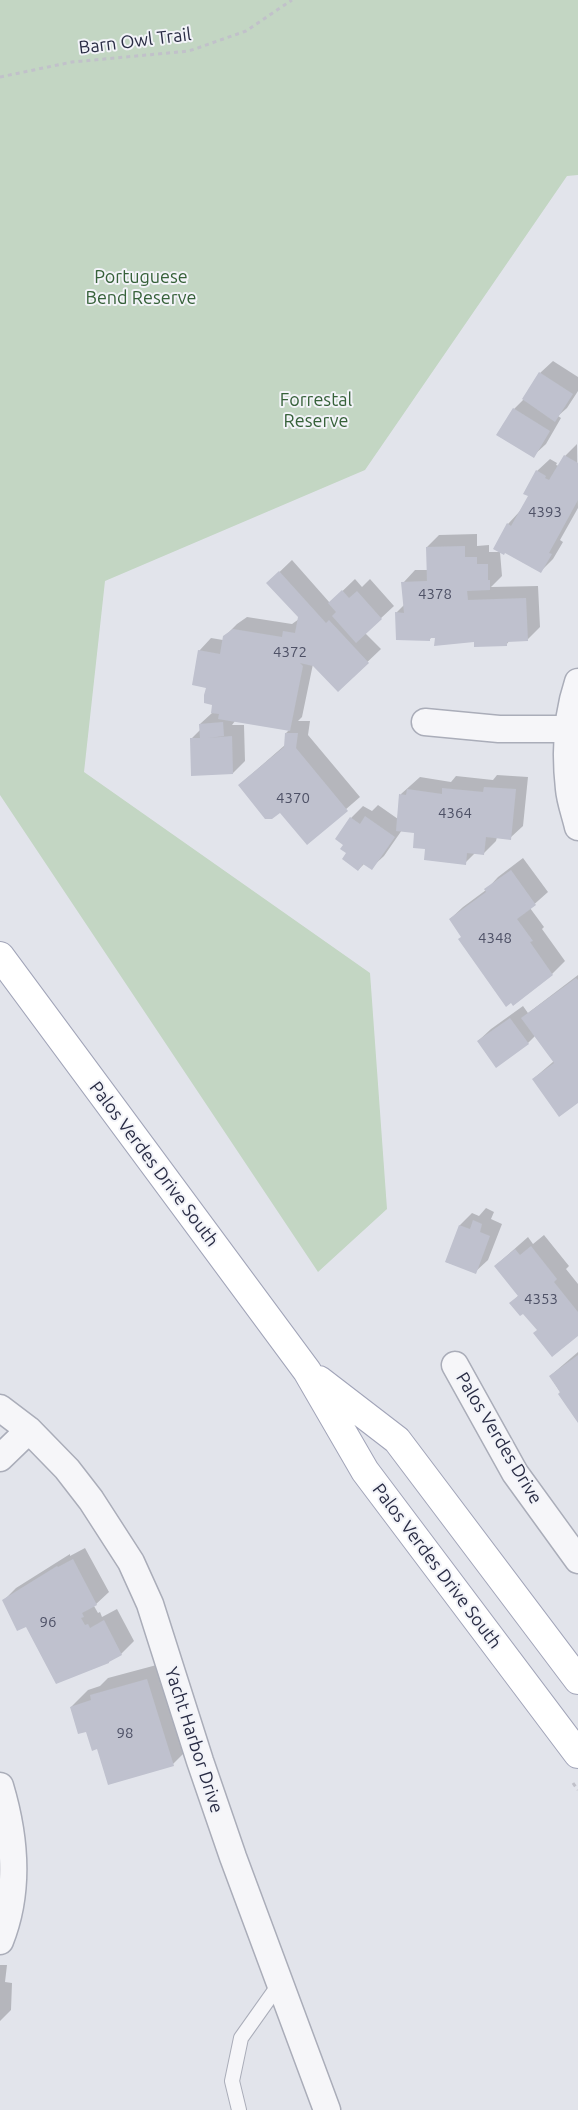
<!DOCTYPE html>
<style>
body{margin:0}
canvas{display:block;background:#e2e4eb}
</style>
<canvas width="578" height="2110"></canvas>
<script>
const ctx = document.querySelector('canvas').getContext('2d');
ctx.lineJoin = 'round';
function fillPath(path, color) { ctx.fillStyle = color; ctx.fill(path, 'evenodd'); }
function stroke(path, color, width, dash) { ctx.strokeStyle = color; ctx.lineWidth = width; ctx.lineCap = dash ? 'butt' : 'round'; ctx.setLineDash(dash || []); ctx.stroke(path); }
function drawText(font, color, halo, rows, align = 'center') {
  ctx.font = font + ' Ubuntu,sans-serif'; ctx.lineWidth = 4; ctx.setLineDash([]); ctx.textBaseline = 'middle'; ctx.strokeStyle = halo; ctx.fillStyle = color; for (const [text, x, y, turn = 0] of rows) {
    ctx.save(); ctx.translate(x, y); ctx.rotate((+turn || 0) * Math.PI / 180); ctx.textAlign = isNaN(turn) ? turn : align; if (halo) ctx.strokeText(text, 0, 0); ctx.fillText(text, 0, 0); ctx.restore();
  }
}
fillPath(new Path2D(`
 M0 0H578V175L567 176 365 470 105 581 84 772 370 973 387 1209 318 1272 0 795Z`), '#c3d6c3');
fillPath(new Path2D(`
 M553 361 578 377V391L567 408 558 416 561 418 546 444 533 456 514 409 523 400 540 373Z
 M577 444 578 508 560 540 563 542 553 559 541 571 505 552 495 548 508 524 520 511 529 496 537 471 550 459 557 463 556 465 559 466 565 456Z
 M477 534V546L489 545V552H500L502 576 491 587 538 586 540 627 527 640H510L506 645 436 637H432L429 640 396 613 404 605 403 583 415 570H428L427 547 439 535Z
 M292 560 330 603 355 579 362 587 370 579 394 606 365 633 381 649 338 690 313 664 302 717 298 721H310L308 735 360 797 307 843 280 811 239 785 285 745 286 733 289 730 235 721 232 725H244L245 761 233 773 191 739 201 729 200 724 212 713 214 704 199 651 211 638 223 640 224 637 237 624 247 617 292 624 299 619V616L268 583Z
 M497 775 528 777 523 826 510 838 497 837 496 841 484 853 476 852 465 863 426 848 416 832 402 830 384 856 371 868 364 864 358 870 348 853 351 818 363 806 372 811 378 805 398 819 401 794 420 777 451 782 456 776 493 780Z
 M523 858 548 892 530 908 544 927 542 929 565 961 552 974 513 1004 450 919 463 907 486 890 498 877Z
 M578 975V1102L533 1079 554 1061 535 1036 528 1043 478 1041 491 1029 523 1006 528 1013Z
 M486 1208 494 1212 491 1219 502 1224 488 1260 475 1272 446 1262 460 1225 472 1213 479 1216Z
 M544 1235 569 1266 566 1269 578 1284V1334L538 1330 524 1312 511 1303 519 1295 495 1266 528 1237 533 1244Z
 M578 1352V1421L550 1376Z
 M85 1548 109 1592 94 1606 98 1613 100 1612 102 1617 117 1609 134 1641 121 1654 112 1658 26 1625 3 1601 16 1588 70 1554V1556Z
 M164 1663 190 1747 173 1764 98 1748 71 1707 88 1690 100 1686 108 1678Z
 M0 1965H7L5 1982 12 1983 11 2010 0 2021Z`), '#0003');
fillPath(new Path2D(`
 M539 372 573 394 555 422 522 399Z
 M513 408 550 431 534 458 496 435Z
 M564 455 578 463V500L549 553 552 554 541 573 505 553 504 555 493 549 507 523 511 526 528 496 523 494 536 470 546 476 545 478 549 480Z
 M465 546V557H477V564H488V580H490V590L467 591 468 600 526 598 528 641 507 642V646L474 647V642L434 646 435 638H430V641L396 640 395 612 404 613 401 582 427 581 426 547Z
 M279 571 326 623 329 620 369 663 338 692 313 666 300 663 303 666 290 731 218 719 219 714 211 713 212 705 204 703V695L206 688 192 685 198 650 220 654 223 636 233 629 282 637 283 631 295 633 298 617 266 583Z
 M342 590 349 598 357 591 382 619 356 643 332 616 336 612 328 603Z
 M223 722 224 736 208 738 232 736 233 774 191 776 190 738H200L199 724Z
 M285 733H298L296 748 348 811 307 845 280 813 272 819H265L238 785 284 747Z
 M484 787 516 789 511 840 486 837 484 855 467 853 466 865 424 860 425 849 413 848 414 833 396 831 399 794 406 795 407 789 442 794V788L483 792Z
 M365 816 395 837 372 870 363 864 358 871 342 859 346 853 340 849 343 845 335 839 350 817 360 824Z
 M511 870 536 905 517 919 533 941 530 942 553 975 513 1006 511 1003 506 1007 458 939 461 937 449 919 486 892 484 889Z
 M576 978 578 980V1103L559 1117 532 1079 554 1063 521 1018Z
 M510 1018 529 1044 496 1068 477 1041Z
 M473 1220 482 1224 480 1232 490 1236 476 1274 445 1262 459 1225 470 1229Z
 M531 1246 557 1279 554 1282 578 1312V1336L552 1357 533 1333 537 1330 523 1314 520 1316 509 1303 518 1296 494 1266 515 1249 520 1255Z
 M578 1355V1423L558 1394 560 1392 549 1376Z
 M73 1559 97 1605 82 1613 84 1617 81 1618 85 1625 88 1624 90 1628 104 1620 122 1655 109 1662V1663L56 1684 26 1627 17 1631 2 1600 57 1566 58 1567Z
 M147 1679 174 1766 108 1785 97 1749 92 1751 86 1732 78 1734 70 1707 91 1700 90 1695Z`), '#bfc1ce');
const lane = new Path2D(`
 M239 2110 232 2081 241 2038 280 1983`);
const street = new Path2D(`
 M578 682C567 715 565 754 569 789 570 801 575 814 578 827
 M425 722 499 729H568
 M455 1365 515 1473 578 1560
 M0 1408 29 1430 67 1469 91 1500 131 1562 150 1604 200 1761 233 1857 327 2110
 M0 1458 29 1430
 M0 1786C15 1836 20 1891 0 1941`);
const primary = new Path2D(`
 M0 956 307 1371 365 1471 578 1754
 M319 1380 397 1440 578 1680`);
stroke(lane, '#aaadb9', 16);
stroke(street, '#aaadb9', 29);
stroke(primary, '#a1a4b8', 30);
stroke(new Path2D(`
 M0 77 72 62 189 51 246 31 292 0
 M573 1783 578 1790`), '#c1c1ca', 3, [4, 4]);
stroke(lane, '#f6f6f9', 14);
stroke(street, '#f6f6f9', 26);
stroke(primary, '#fff', 28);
drawText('15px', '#4e5166', null, [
 ["4393",545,512],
 ["4378",435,594],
 ["4372",290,652],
 ["4370",293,798],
 ["4364",455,813],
 ["4348",495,938],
 ["4353",541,1299],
 ["96",48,1622],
 ["98",125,1733]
]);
drawText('18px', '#292c44', '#f2f3f8', [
 ["Barn Owl Trail",135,41,-7],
 ["Palos Verdes Drive South",154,1164,53],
 ["Palos Verdes Drive",499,1438,59],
 ["Palos Verdes Drive South",437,1566,53],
 ["Yacht Harbor Drive",194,1740,72]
]);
drawText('18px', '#366139', '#f2f3f8', [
 ["Portuguese",141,277],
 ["Bend Reserve",141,298],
 ["Forrestal",316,400],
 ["Reserve",316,421]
]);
</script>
